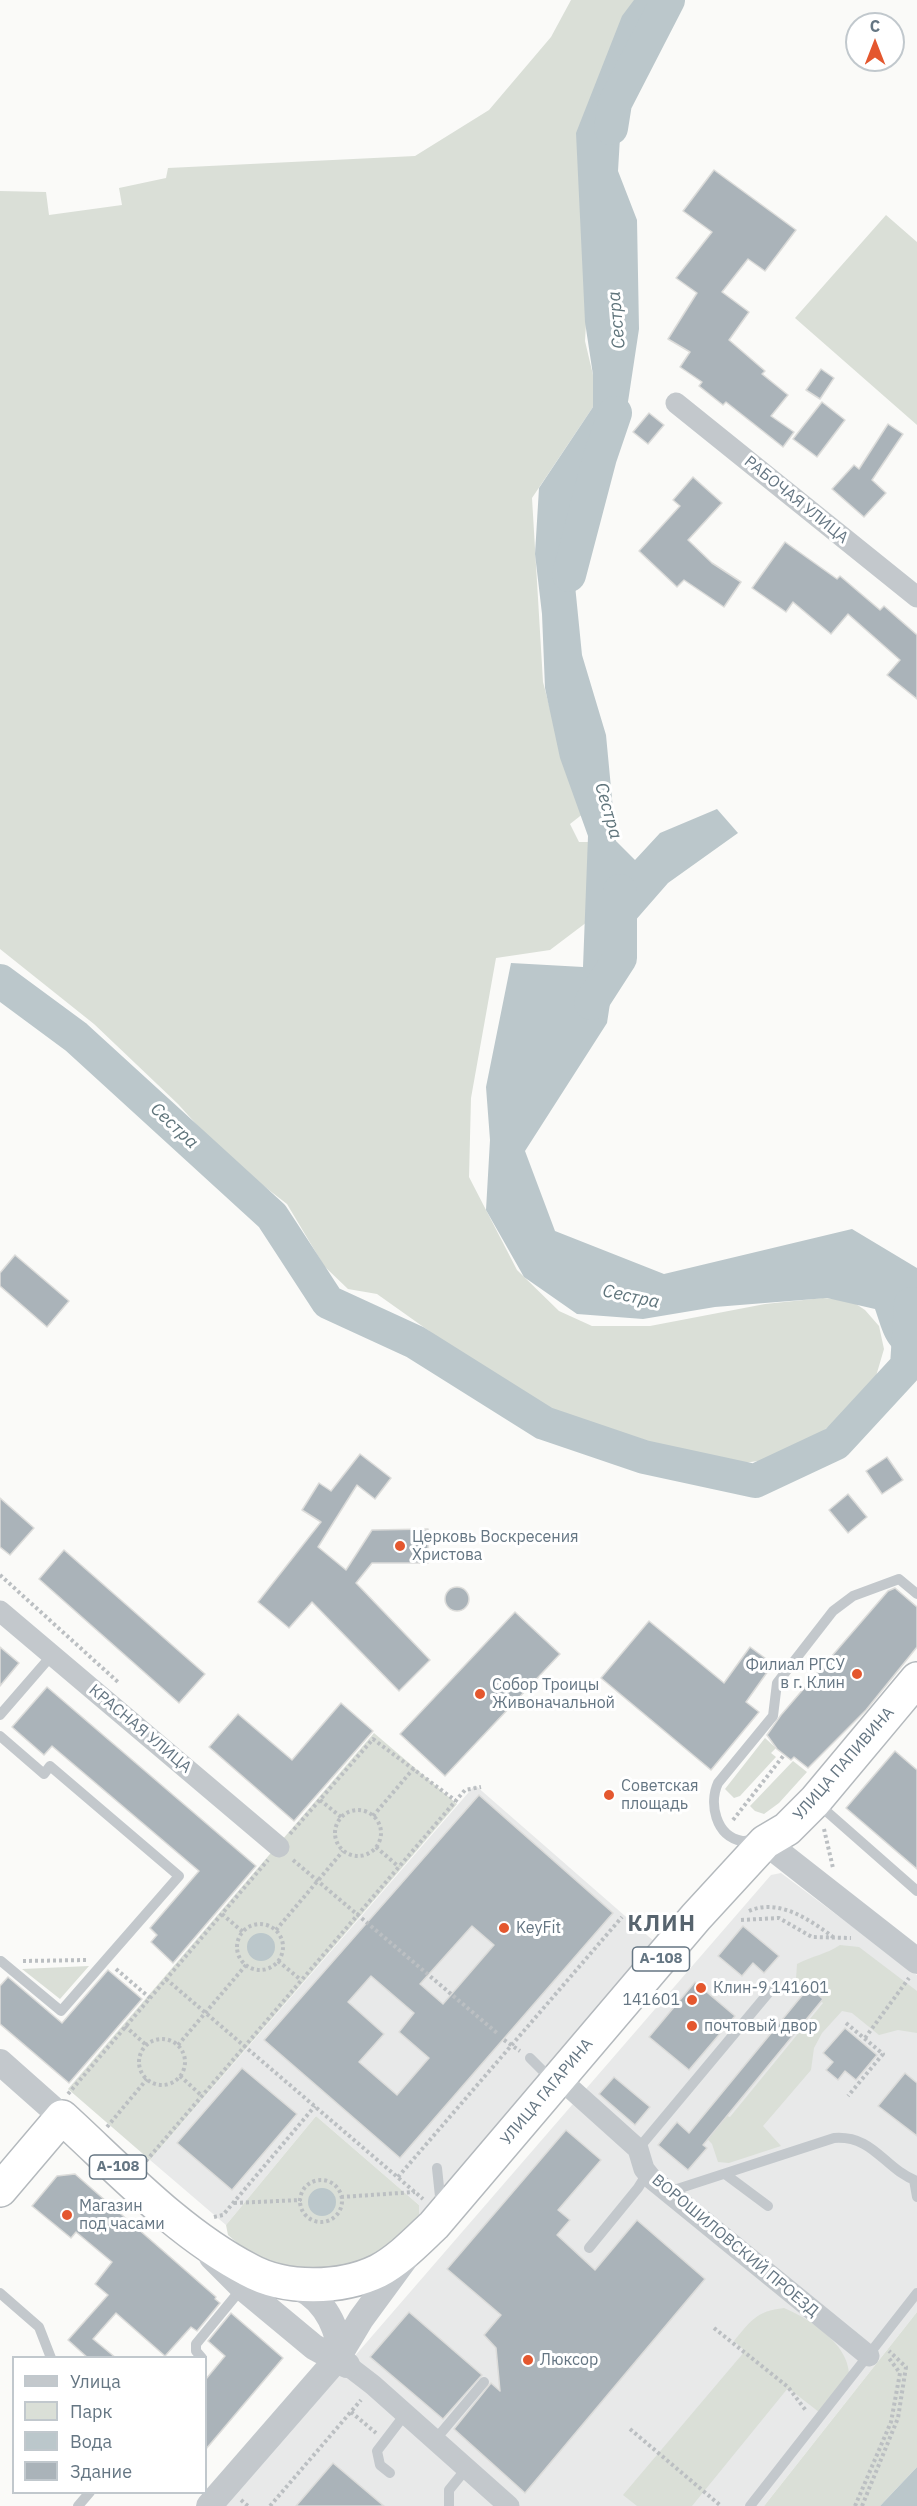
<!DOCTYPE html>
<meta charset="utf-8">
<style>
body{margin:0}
#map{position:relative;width:917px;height:2506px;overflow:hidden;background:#fafaf8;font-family:"IBM Plex Sans",sans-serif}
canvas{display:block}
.legend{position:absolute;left:12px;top:2356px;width:195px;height:138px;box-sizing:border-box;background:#fff;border:2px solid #c1c8cd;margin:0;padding:8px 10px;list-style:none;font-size:18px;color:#657683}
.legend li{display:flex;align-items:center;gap:12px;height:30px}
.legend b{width:30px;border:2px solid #c1c8cd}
.north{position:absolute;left:845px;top:12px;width:60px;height:60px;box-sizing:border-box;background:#fff;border:2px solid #c1c8cd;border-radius:50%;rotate:0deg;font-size:16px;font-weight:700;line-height:24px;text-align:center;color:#657683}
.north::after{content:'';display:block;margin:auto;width:21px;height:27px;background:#e4572e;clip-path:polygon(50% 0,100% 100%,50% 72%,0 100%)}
</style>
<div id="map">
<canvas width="917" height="2506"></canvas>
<ul class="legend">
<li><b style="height:8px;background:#c3c8cc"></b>Улица</li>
<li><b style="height:16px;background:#dadfd7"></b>Парк</li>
<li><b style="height:16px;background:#bbc7cb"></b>Вода</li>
<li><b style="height:16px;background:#aab3b9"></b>Здание</li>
</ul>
<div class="north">С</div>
</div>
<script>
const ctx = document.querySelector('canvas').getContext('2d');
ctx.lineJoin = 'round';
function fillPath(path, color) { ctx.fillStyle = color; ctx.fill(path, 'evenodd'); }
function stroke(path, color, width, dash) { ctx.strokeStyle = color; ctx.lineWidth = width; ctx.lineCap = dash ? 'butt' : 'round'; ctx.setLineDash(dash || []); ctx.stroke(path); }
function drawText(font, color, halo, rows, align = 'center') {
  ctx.font = font + ' "IBM Plex Sans",sans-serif'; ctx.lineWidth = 6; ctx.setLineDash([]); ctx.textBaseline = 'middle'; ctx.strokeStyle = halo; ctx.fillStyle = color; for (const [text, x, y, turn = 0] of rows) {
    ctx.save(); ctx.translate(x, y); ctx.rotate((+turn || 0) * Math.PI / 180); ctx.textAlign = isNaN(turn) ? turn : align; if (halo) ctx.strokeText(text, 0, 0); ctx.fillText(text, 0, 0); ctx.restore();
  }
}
fillPath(new Path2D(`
 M475 1785 656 1943 419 2217V2205L316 2116 226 2225 150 2160Z
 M781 1873 917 1975V2312L764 2506H225L771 1875Z`), '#e8e9e9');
fillPath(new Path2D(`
 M571 0H645L601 72 585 341 593 375V407L532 498 543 682 562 754 584 813 570 824 579 842H599L591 919 550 950 496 958 471 1098 469 1177 517 1270 559 1311 592 1326H650L765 1304 823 1298 850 1300 865 1310 879 1326 884 1349 874 1383 837 1421 803 1445 765 1460 730 1465 701 1462 610 1437 539 1409 377 1294 348 1289 324 1266 287 1204 226 1157 178 1104 94 1024 0 949V191L46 192 49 215 122 205 119 188 166 178 168 168 415 156 489 110 551 37Z
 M886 215 917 242V425L795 318Z
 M374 1733 457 1804 150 2160 68 2089Z
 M765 1738 776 1748 771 1753 776 1757 740 1796 734 1798 725 1789Z
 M793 1761 807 1772 779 1803 764 1814 755 1811 750 1806Z
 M840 1945 859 1947 917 1991V2033L898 2030 879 2035 852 2013 842 2011 822 2033 814 2048 811 2070 763 2126 781 2146 729 2163 718 2162 712 2144 701 2132 716 2112 730 2117 823 2003 796 1979 797 1964C812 1956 827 1954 840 1945Z
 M89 1966 60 1999 22 1969Z
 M316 2116 419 2205V2217L392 2241 370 2257 331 2269 283 2268 250 2254 228 2235 226 2225Z
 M784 2308C810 2319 847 2343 849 2373L819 2412 788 2388 692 2506H637L623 2495 745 2351 734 2341C751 2321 756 2311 784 2308Z
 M917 2312V2467L880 2506H764Z`), '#dadfd7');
fillPath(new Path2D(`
 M634 0H684L645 45 623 87 618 171 637 220 639 329 626 415 592 469 575 585 582 655 606 735 616 841 635 860 660 833 717 809 738 833 668 883 620 938 607 1023 525 1151 555 1231 664 1274 852 1229 917 1268V1352C888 1362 882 1328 875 1309L827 1298 715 1307 643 1319 577 1314 524 1277 486 1210 490 1140 486 1087 511 963 583 967 588 836 560 758 545 688 542 614 535 554 539 488 593 407V375L585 322 576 133 622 16Z
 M247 1947a14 14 0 1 1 28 0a14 14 0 1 1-28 0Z
 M308 2202a14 14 0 1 1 28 0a14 14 0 1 1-28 0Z
 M917 2467V2506H880Z`), '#bbc7cb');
stroke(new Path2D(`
 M611 128 615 103 668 0
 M569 575 600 457 615 413
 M0 981 76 1037 272 1216 328 1302 415 1342 544 1423 644 1457 755 1481 836 1443 907 1366 911 1304
 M591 1003 620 958V891`), '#bbc7cb', 34);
const building = new Path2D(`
 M714 170 796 230 765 271 748 259 722 292 749 312 729 340 765 371 762 374 788 395 771 416 794 432 783 447 726 402 723 405 699 386 702 382 680 367 690 352 668 339 697 293 676 278 712 232 683 211Z
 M821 369 834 378 820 399 806 390Z
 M822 402 845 420 817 457 793 439Z
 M649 413 664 425 648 444 633 432Z
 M888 424 903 434 872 480 886 493 864 517 832 489 854 465 859 469Z
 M693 477 722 503 688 540 712 563 741 582 724 607 684 580 677 587 639 551 680 506 673 500Z
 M785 542 837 579 840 576 880 610 884 606 917 635V699L887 675 900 660 848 614 831 634 793 602 786 612 752 588Z
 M15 1255 69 1301 47 1327 0 1286V1273Z
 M360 1454 391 1478 375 1499 357 1485 318 1547 346 1570 372 1530 428 1529V1563H372L356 1583 430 1660 399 1691 312 1602 289 1628 258 1602 321 1522 302 1510 319 1483 331 1491Z
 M887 1457 903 1480 882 1494 866 1471Z
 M848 1494 867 1517 848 1533 829 1510Z
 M0 1498 34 1528 10 1555 0 1547Z
 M64 1550 205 1674 179 1703 39 1579Z
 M445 1599a12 12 0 1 1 24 0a12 12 0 1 1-24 0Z
 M895 1588 917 1607V1647L866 1710 808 1768 794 1757 791 1760 777 1749 767 1735 781 1715 888 1591Z
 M515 1612 560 1654 445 1776 400 1734Z
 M649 1621 724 1683 750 1647 773 1664 746 1702 759 1712 711 1770 601 1678Z
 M0 1647 19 1663 0 1686Z
 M47 1687 256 1866 173 1963 151 1942 157 1935 150 1928 199 1871 52 1746 44 1755 12 1727Z
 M341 1703 373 1731 294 1821 209 1747 238 1714 292 1760Z
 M895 1751 917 1770V1869L846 1808Z
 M479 1795 613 1913 400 2158 264 2040ZM472 1926 494 1945 443 2004 420 1984ZM371 1976 414 2013 399 2032 429 2058 397 2095 359 2062 384 2034 348 2002Z
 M743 1926 779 1956 764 1973 753 1963 742 1976 718 1956Z
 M108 1970 142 1999 69 2083 0 2024V1986L8 1977 62 2023Z
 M695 1982 735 2016 689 2070 649 2037Z
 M809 1987 823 1999 703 2145 707 2148 688 2170 658 2145 677 2122 689 2133Z
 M845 2028 877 2055 856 2080 845 2071 838 2080 826 2070 833 2062 823 2053Z
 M242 2068 297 2114 232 2190 177 2143Z
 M905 2073 917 2083V2136L878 2106Z
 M614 2077 650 2107 635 2125 599 2094Z
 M566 2130 601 2160 558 2210 570 2220 557 2235 595 2270 637 2220 705 2279 525 2493 454 2429 491 2383 500 2391 496 2348 484 2335 501 2315 447 2269Z
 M75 2174 216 2297 215 2299 220 2303 197 2331 191 2327 165 2356 116 2313 93 2339 116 2358H88L68 2340 108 2295 95 2284 112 2262 76 2232 71 2238 32 2206 57 2176Z
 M409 2312 482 2375 443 2419 370 2357Z
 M231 2313 283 2358 206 2449V2379L225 2356 208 2341Z
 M333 2463 384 2506H296Z`);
fillPath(building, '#aab3b9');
stroke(building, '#dcdcda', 1.5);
const trunk = new Path2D(`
 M0 2190 62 2117C120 2170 178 2233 249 2270 285 2290 341 2289 378 2271 399 2260 417 2241 434 2225L696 1917 765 1842 787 1829 815 1801 917 1679`);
stroke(trunk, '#b4b9bd', 36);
stroke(new Path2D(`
 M0 1575 119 1683
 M320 1800 341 1817
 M335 1833a23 23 0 1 1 46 0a23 23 0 1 1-46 0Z
 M373 1816 414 1768
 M733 1820 784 1755
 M824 1829 833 1868
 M290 1834 373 1739 456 1801
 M376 1847 399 1867
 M293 1860 497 2033
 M749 1911C778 1898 809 1919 833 1937
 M222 1914 243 1932
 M741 1920 779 1918 812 1937 851 1938
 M237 1947a23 23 0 1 1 46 0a23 23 0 1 1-46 0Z
 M276 1930 343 1851
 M23 1961 88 1960
 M278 1961 301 1980
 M116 1969 150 1998
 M166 1979 423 2199
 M846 2023 883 2054 848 2096
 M125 2026 146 2045
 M865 2038 909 1978
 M139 2062a23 23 0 1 1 46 0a23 23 0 1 1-46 0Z
 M504 2040 520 2051
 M178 2045 246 1965
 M180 2076 202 2096
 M68 2094 268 1860
 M107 2127 147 2079
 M146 2161 465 1790 481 1787
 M398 2177 622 1917
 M300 2201a21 21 0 1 1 42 0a21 21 0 1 1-42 0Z
 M341 2197 415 2192
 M234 2203 301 2200
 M214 2217 223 2215 315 2106
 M714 2328 788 2387 807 2412
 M351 2412 376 2433
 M630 2429 721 2506
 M241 2500 248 2506
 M270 2506 361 2400
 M855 2506 891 2422 900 2373 888 2357
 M862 2506 898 2418 906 2367 889 2351`), '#bbbfc2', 4, [3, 3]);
stroke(new Path2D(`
 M0 1715 52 1655
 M0 1736 44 1774 50 1766 179 1876 61 2011 1 1961
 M817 1803 917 1891
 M756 1840C751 1839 747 1841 742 1841 715 1836 709 1803 718 1783L773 1716 777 1683 833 1611 853 1596 899 1579 917 1594
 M530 2058 542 2070 557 2077
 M638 2149 770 1991
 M437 2168 441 2206
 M725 2174 768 2206
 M914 2180 917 2197
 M668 2192 834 2138C874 2135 884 2169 917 2181
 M589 2248 638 2188 643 2180 644 2169
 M0 2293 39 2327 51 2358
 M202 2358 196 2351V2344L242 2288
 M435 2440 484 2382
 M390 2473 380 2465 377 2451 406 2413
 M78 2506 90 2492
 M449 2506V2490L466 2469
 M750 2506 917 2293`), '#c3c8cc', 10);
stroke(new Path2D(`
 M676 403 917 597
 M0 1611 279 1847
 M559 2078 638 2149 644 2169 652 2179 869 2356
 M347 2365 373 2385 509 2506`), '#c3c8cc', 21);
stroke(new Path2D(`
 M765 1842 917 1961
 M0 2062 62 2117
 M212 2257 243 2288 314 2347 347 2365
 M288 2283C321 2294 335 2320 341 2352
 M209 2506 337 2359 361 2319 405 2259`), '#c3c8cc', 26);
stroke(trunk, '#fff', 33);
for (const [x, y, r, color] of [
 [400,1546,6,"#e4572e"],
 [857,1674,6,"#e4572e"],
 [480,1694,6,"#e4572e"],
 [609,1795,6,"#e4572e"],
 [504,1928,6,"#e4572e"],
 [701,1988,6,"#e4572e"],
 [692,2000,6,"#e4572e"],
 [692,2026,6,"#e4572e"],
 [67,2215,6,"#e4572e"],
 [528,2360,6,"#e4572e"]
]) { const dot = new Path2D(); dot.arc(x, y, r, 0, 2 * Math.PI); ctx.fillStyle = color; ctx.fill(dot); stroke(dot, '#fff', 2); }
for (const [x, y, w] of [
 [661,1959,57],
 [118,2167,57]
]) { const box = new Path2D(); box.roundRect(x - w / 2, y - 12, w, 24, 4.5); ctx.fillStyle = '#fff'; ctx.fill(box); stroke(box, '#657683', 1.5); }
drawText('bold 15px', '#657683', null, [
 ["А-108",661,1959],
 ["А-108",118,2167]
]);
drawText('16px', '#657683', '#fff', [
 ["РАБОЧАЯ УЛИЦА",796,500,39],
 ["КРАСНАЯ УЛИЦА",140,1729,40],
 ["УЛИЦА ПАПИВИНА",844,1764,-49],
 ["УЛИЦА ГАГАРИНА",547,2092,-50],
 ["ВОРОШИЛОВСКИЙ ПРОЕЗД",735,2246,40]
]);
drawText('16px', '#657683', '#fff', [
 ["Церковь Воскресения",412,1537],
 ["Христова",412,1555],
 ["Филиал РГСУ",845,1665,"right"],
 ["в г. Клин",845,1683,"right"],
 ["Собор Троицы",492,1685],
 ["Живоначальной",492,1703],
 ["Советская",621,1786],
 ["площадь",621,1804],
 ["KeyFit",516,1928],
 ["Клин-9 141601",713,1988],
 ["141601",680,2000,"right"],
 ["почтовый двор",704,2026],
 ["Магазин",79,2206],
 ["под часами",79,2224],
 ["Люксор",540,2360]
], 'left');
drawText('italic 18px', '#60757c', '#fff', [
 ["Сестра",617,320,-95],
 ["Сестра",608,811,74],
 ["Сестра",174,1126,43],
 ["Сестра",631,1297,12]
]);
ctx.letterSpacing = '1.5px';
drawText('bold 22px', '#57646e', '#fff', [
 ["КЛИН",662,1925]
]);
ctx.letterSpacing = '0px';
</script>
